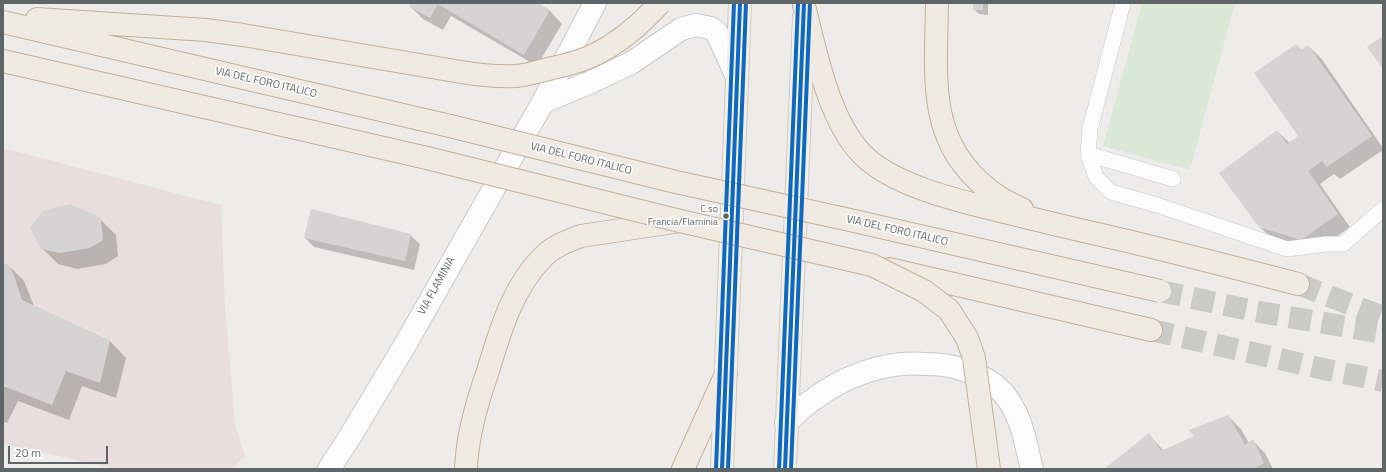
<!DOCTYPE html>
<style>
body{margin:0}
#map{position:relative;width:1386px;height:472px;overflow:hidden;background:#eeecea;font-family:"Titillium Web",sans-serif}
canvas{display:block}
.frame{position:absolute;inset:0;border:4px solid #5f6467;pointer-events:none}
.scale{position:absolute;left:8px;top:446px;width:100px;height:18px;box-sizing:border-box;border:2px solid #5f6467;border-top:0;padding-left:5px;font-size:12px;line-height:14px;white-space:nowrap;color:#5f6467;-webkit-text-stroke:3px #fff;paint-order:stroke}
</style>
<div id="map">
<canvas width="1386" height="472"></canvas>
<div class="frame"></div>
<div class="scale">20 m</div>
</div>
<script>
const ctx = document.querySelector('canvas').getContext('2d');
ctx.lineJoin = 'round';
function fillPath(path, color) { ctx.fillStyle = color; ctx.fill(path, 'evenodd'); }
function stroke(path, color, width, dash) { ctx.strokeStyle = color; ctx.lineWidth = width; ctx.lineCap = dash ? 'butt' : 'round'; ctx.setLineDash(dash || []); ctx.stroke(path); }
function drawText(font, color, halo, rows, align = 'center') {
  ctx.font = font + ' "Titillium Web",sans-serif'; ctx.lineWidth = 3; ctx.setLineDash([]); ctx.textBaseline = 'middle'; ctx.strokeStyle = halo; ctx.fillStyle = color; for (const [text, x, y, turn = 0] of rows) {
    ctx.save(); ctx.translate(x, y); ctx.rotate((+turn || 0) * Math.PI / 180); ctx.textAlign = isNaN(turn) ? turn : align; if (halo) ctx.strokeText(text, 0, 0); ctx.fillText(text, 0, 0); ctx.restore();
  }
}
fillPath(new Path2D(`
 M3 148 221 205 225 306 235 424 245 456 232 469H116L3 444Z`), '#e9dede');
fillPath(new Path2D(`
 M1142 3H1235L1190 170 1103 146Z`), '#dae9d6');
fillPath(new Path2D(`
 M412 3H536L550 11 562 24 537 66 451 16 443 30 423 19 410 6Z
 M974 3H988V15L979 14 974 9Z
 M1296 45 1302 50 1308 46 1321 58 1383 148V150L1340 179 1334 174 1320 184 1350 227 1314 253 1272 239 1259 226 1277 131 1290 143 1300 136Z
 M100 219 116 235 118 256 106 264 77 269 58 264 42 248Z
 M410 235 420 244 414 270 314 247 305 238Z
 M3 265H8L24 281 34 306 110 341 126 358 116 398 82 386 69 420 18 401 7 423 3 422Z
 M1228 416 1241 429 1249 443 1252 440 1265 453 1273 469H1105L1149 435 1164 451 1196 437Z`), '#0003');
fillPath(new Path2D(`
 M411 3H538L550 10 524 55 438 4 430 18 409 6Z
 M973 3H983V10H973Z
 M1383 36V69L1367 47Z
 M1296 44 1301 50 1308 45 1372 136 1327 167 1322 161 1308 171 1338 214 1301 240 1259 227 1219 173 1277 130 1287 144 1298 136 1254 73Z
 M70 204 101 218 103 240 90 248 60 253 41 249 30 228 43 211Z
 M311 209 411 234 405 261 304 238Z
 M3 264H8L14 275 22 300 110 341 100 383 66 371 52 405 3 386Z
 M1228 415 1245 445 1253 439 1264 463 1254 469H1104L1149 433 1161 451 1194 436 1189 430Z`), '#d5d3d3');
stroke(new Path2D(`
 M1298 284 1383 317
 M1160 291 1254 311 1383 333
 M1151 330 1328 370 1383 381`), '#cacac9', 22, [22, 11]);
const lane = new Path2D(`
 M1123 3 1090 129 1088 154 1096 177 1111 192 1157 205 1287 249 1326 244H1343L1383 209
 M1088 154 1173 179`);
const street = new Path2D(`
 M543 102 591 82 631 63 681 29 696 25 711 28 717 33 736 75
 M786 423C794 416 802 407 811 401 845 376 883 361 925 364 937 364 949 365 961 369 976 374 992 380 1003 393 1022 415 1025 442 1032 469
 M329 469 351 435 405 345 543 102 595 3`);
const primary = new Path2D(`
 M722 469 740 3
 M785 469 804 17`);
const highway = new Path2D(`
 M937 3C936 82 925 148 1000 198 1007 202 1015 206 1022 209
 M804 6C816 52 828 118 861 153 893 188 972 204 1017 215 1053 224 1088 232 1123 240 1182 254 1240 269 1298 284
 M37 19 206 30
 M3 22 450 126
 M3 61 427 158
 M889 269 1151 330
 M466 469C467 436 477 402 488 371 500 331 513 286 544 256 554 246 568 241 581 236L680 221
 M683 469 726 374`);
stroke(lane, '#c9c9c9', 16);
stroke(street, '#c9c9c9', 24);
stroke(primary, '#d5c9b9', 24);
stroke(highway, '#c6b197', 24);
stroke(lane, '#fcfcfc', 15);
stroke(street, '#fcfcfc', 22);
stroke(primary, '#f3f0ea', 22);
stroke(highway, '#f0eae3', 22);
const highwayBridge = new Path2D(`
 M206 30 243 35 461 72C479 75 498 77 516 76 528 75 540 71 552 68 567 65 582 61 596 54 620 42 642 23 660 3
 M450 126 676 182 850 220 1160 291
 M427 158 680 221 872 265 924 291 949 310 967 338 974 358 989 469`);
stroke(highwayBridge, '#c6b197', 24, []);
stroke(highwayBridge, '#f0eae3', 22);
stroke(new Path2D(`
 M722 469 740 3
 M785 469 804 3`), '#0c69bf', 4);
stroke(new Path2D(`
 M728 469 746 3
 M791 469 810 3`), '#0c69bf', 4);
stroke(new Path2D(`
 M716 469 734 3
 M779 469 798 3`), '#0c69bf', 4);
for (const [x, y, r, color] of [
 [726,216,3.5,"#5f6467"]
]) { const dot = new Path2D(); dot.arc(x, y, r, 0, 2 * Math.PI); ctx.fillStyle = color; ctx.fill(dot); stroke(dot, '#fff', 1.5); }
drawText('10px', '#5f6467', '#fff', [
 ["C.so",718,210],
 ["Francia/Flaminia",718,223]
], 'right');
drawText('11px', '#5f6467', '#fff', [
 ["VIA DEL FORO ITALICO",266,83,13],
 ["VIA DEL FORO ITALICO",581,159,14],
 ["VIA DEL FORO ITALICO",897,231,13],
 ["VIA FLAMINIA",437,286,-61]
]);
</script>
